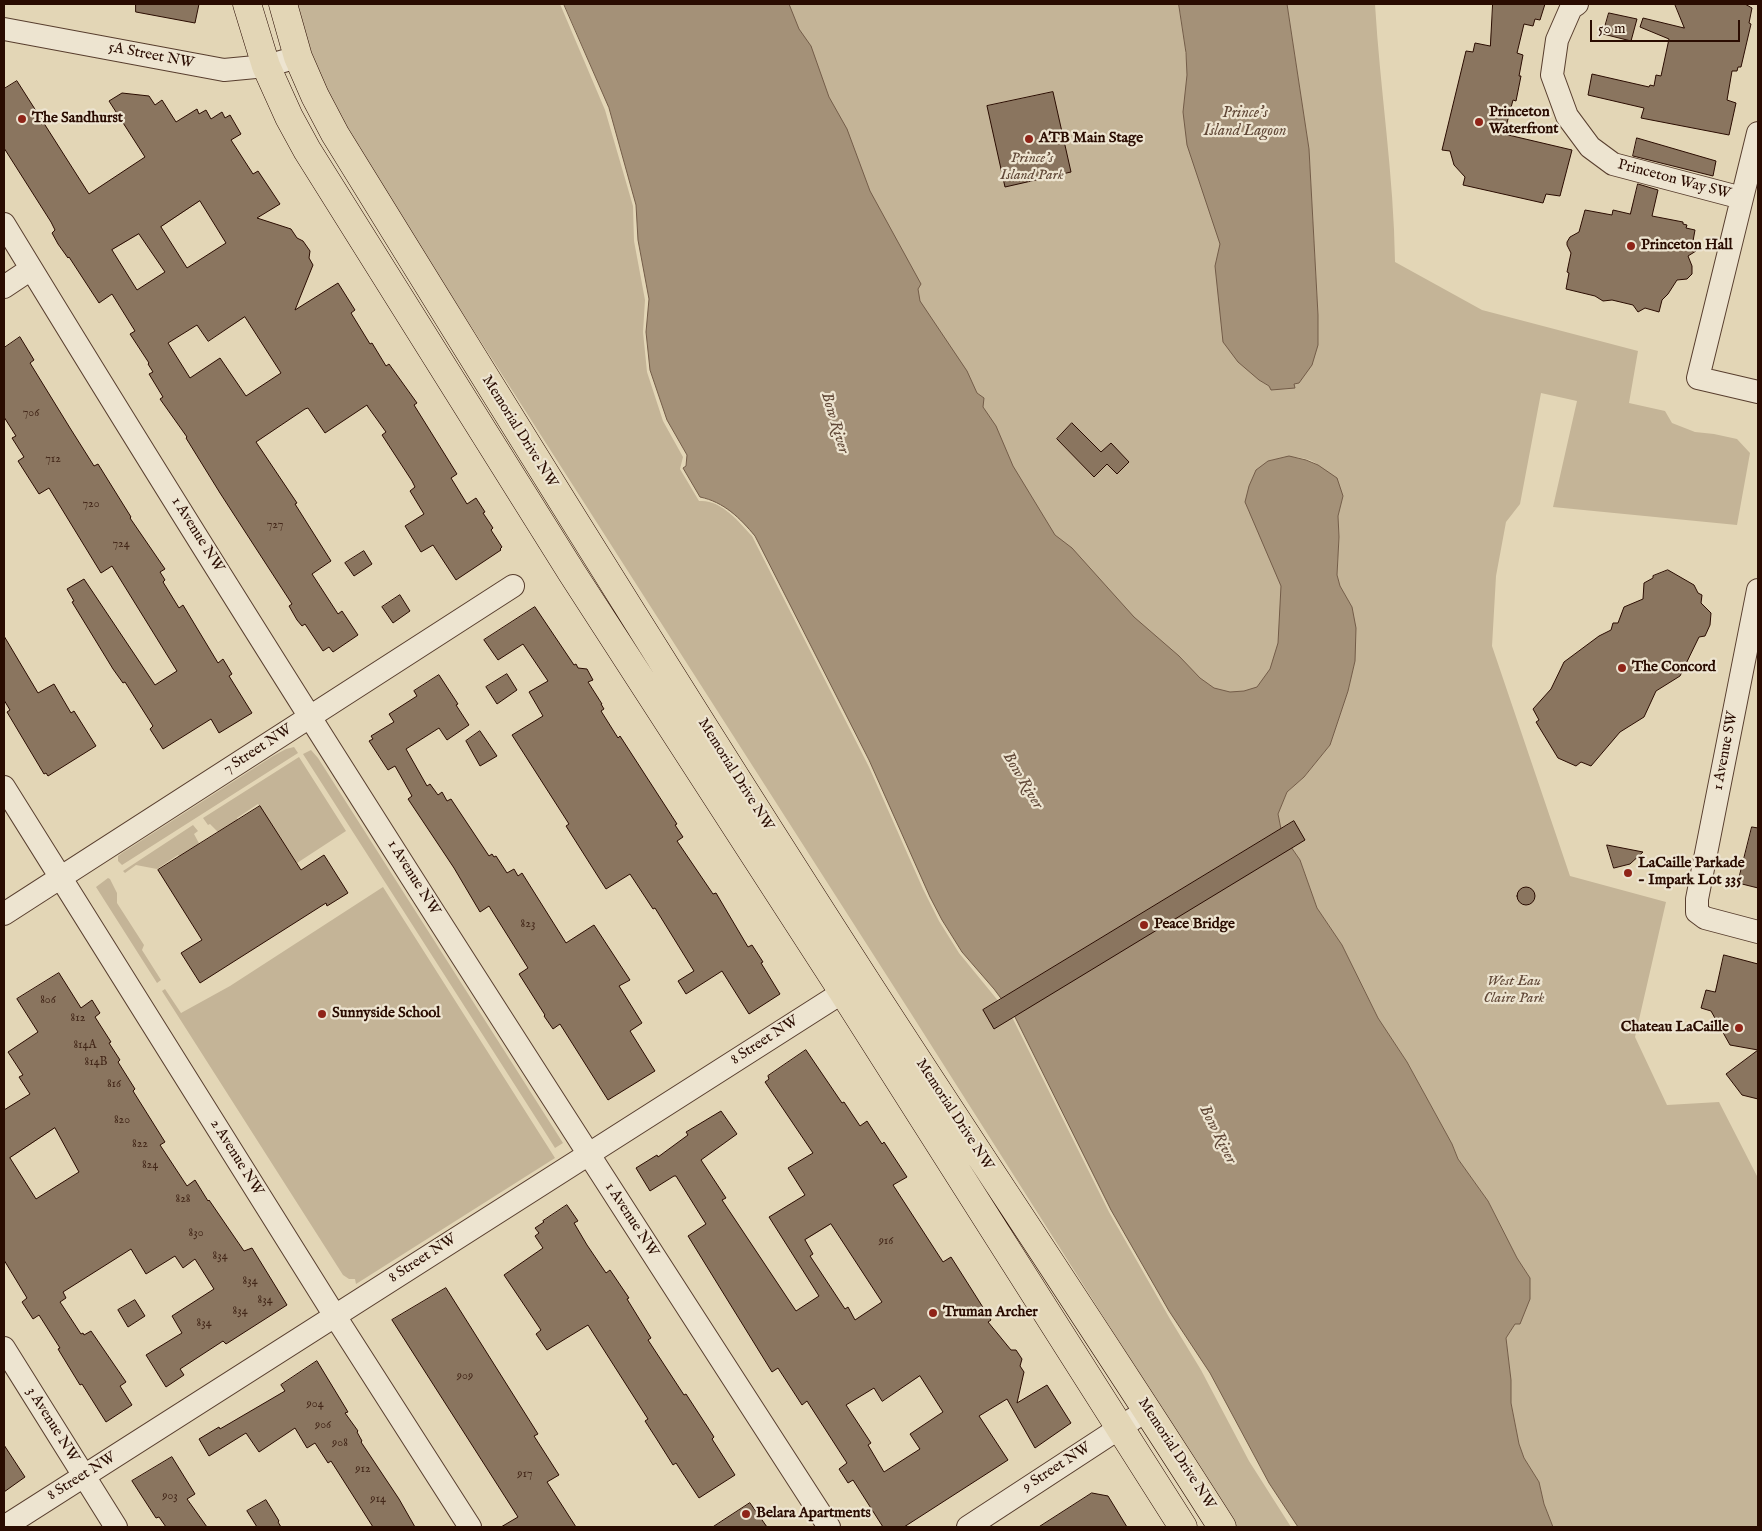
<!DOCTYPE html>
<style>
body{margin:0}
#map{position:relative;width:1762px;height:1531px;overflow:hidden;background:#e3d6b6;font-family:"IM FELL English",serif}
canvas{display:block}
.frame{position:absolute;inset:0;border:5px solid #2a0c01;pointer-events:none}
.scale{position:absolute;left:1590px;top:20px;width:150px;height:22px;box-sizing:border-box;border:2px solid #2a0c01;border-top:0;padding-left:6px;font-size:15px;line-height:18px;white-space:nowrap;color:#2a0c01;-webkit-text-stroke:4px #ede4d0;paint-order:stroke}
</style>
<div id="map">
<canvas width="1762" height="1531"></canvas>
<div class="frame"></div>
<div class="scale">50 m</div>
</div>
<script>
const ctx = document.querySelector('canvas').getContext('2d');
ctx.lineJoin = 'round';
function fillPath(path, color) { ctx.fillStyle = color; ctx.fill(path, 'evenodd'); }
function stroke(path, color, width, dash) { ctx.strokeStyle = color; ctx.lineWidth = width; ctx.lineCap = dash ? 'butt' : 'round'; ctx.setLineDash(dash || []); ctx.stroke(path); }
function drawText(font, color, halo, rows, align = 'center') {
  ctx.font = font + ' "IM FELL English",serif'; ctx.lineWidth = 4.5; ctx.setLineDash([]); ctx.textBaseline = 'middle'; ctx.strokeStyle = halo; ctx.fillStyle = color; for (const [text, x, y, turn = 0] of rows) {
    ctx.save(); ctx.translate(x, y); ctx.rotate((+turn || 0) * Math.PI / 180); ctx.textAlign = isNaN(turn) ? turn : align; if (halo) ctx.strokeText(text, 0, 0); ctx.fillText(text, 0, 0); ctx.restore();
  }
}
fillPath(new Path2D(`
 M296 4H560L605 110 633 206 634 241 645 300 643 332 647 372 663 421 683 457 680 469 699 501C721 499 739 522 752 536L869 767 923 889 939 921 959 953 1013 1019 1109 1212 1170 1319 1201 1370 1249 1461 1291 1527H1237L912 1015 350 137C325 95 310 50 296 4Z
 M780 4H1182L1191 126 1259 380 1269 386 1294 384 1318 315 1309 149 1287 4H1375C1380 90 1394 176 1395 262L1482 310 1638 351 1629 403 1665 411 1672 423 1695 432 1714 434 1737 439 1750 453 1737 525 1553 507 1577 401 1541 393 1520 504 1506 522 1496 576 1492 646 1570 876 1666 902 1635 1037 1667 1105 1719 1102 1758 1178V1527H1553L1544 1504 1539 1482 1524 1458 1519 1444 1511 1403V1380L1506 1338 1515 1323 1530 1278 1517 1258 1488 1201 1458 1159 1452 1144 1407 1062 1378 1018 1342 945 1317 908 1300 860 1282 834 1278 814 1287 792 1304 777 1330 745 1348 691 1355 661 1352 607 1340 586 1337 575 1339 537 1338 516 1343 496C1335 487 1328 473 1318 465 1304 454 1284 457 1268 461L1289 590 1286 635 1267 685 1236 698 1206 690 1048 537 915 304Z
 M294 747 298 753 122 865 118 861V856L122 853 273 756 286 749Z
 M311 750 318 758 563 1143 555 1148 543 1129 303 754Z
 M299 757 346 831 297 863 258 804 237 818 239 822 220 834 210 824 208 825 203 818Z
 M193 825 198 831 194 834 201 847 182 859 178 855 157 869 136 865 125 873 123 871Z
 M108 878 110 879 117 893V903L144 945 142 950 161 980 157 983 96 887Z
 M383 887 555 1158 356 1284 355 1279H349L343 1275 162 991 165 989 181 1013 230 986Z`), '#c4b497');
const water = new Path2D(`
 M564 4H789L799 29 811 46 829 97 847 129 870 191 921 284 918 289 920 301 967 371 977 393 984 398 983 407 996 426 1013 466 1055 535 1072 548 1134 617 1179 656 1200 678 1214 688 1230 692 1244 691 1257 687 1270 669 1278 643 1281 586 1245 502 1249 486 1256 470 1268 461 1289 456 1306 460 1318 465 1337 478 1343 496 1338 516 1339 537 1337 575 1340 586 1352 607 1356 628 1355 661 1348 691 1330 745 1304 777 1287 792 1278 814 1282 834 1300 860 1317 908 1342 945 1378 1018 1407 1062 1452 1144 1458 1159 1488 1201 1517 1258 1530 1278V1299L1520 1324H1515L1506 1338 1511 1380V1403L1519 1444 1524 1458 1539 1482 1544 1504 1553 1527H1298L1269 1483 1210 1373 1169 1311 1111 1210 1015 1017 994 989 962 952 942 920 930 897 869 760 755 536C740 518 724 502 700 497L683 468 686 466 687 455 667 420 650 370 646 332 649 299 638 240 636 205 609 108Z
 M1179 4H1287L1309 149 1318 315V345L1312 365 1299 383 1294 384 1295 388 1271 390 1269 386 1259 380 1238 362 1223 342 1215 266 1220 244 1187 145 1183 112 1187 75 1186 53Z`);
fillPath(water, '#a49178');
stroke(water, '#735c48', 1);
const building = new Path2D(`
 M136 4H199L195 23 136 12Z
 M1493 4H1545L1540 20 1535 19 1533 26 1524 24 1517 53 1523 55 1519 76H1521L1516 101 1513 100 1504 134 1572 150 1560 196 1546 194 1543 203 1463 185 1465 177 1454 165 1450 151 1442 150 1466 51 1473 52 1475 43 1490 46Z
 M1675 4H1745L1752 8 1749 23 1751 24 1741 67H1738L1737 71H1732L1727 100 1736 103 1729 135 1641 118 1644 108 1588 95 1592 74 1649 87 1650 85 1654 86 1656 75 1661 76 1669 39 1640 27 1643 18 1684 28Z
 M1609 13 1637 19 1631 41 1603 34Z
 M17 81 89 194 145 157 109 101 122 93 149 96 155 105 162 100 176 122 197 109 199 114 206 110 211 119 222 112 225 118 230 115 241 134 231 140 253 174 258 171 280 204 257 218 291 229 297 238 303 241 310 251 309 258 313 265 295 310 338 283 355 310 351 313 370 344 372 343 386 366 389 364 417 403 414 405 457 474 451 478 467 504 476 498 485 512 483 513 493 528 491 530 502 547 500 549 501 550 456 580 433 545 421 552 405 526 424 514 410 491 415 487 412 481 382 435 386 432 368 407 367 405 325 433 308 408 305 409 256 442 297 503 295 504 331 561 312 574 338 614 342 611 358 635 333 652 329 647 323 651 305 624 302 626 297 620 289 606 292 604 220 493 186 438 187 437 160 399 163 397 149 374 153 372 148 364 149 363 130 334 135 331 112 294 99 303 69 257 68 258 58 244 52 233 55 230 51 222 4 148V89ZM200 201 226 243 187 268 161 227ZM139 234 165 272 137 290 112 250ZM245 317 281 373 246 396 220 358 190 378 168 343 197 325 208 341Z
 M1053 92 1071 172 1005 187 987 106Z
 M1637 138 1716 161 1713 176 1633 156Z
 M1638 184 1658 190 1652 216 1683 222V224L1687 225 1686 228 1695 230 1693 241 1696 251 1688 256 1692 266V274L1687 279 1677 280 1668 294 1662 300 1659 312 1645 308 1638 312 1633 305 1612 300 1603 301 1595 296 1566 289 1569 273 1567 272 1571 253 1567 245V242L1570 237 1579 232 1585 210 1612 215 1613 210 1630 214Z
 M20 337 34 360 30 363 70 428 94 466 98 464 131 517 130 518 165 569 160 572 165 580 163 582 179 608 183 605 218 663 223 659 232 674 229 676 252 713 219 733 211 719 163 749 150 729 153 726 125 682 123 683 113 669 72 602 74 601 67 589 84 579 155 685 177 671 112 566 101 573 49 488 39 494 18 461 24 457 12 438 16 436 4 417V348Z
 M1072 423 1101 452 1111 443 1129 462 1117 474 1107 464 1094 477 1057 439Z
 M364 551 372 564 354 576 345 563Z
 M1668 570 1694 585 1698 593 1702 595 1701 603 1711 613 1710 625 1705 636 1699 637 1680 676 1656 691 1644 717 1620 732 1591 766 1581 762 1576 766 1558 758 1536 722 1539 720 1533 709 1551 689 1564 662 1599 636 1611 630 1613 623H1618L1624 607 1643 599 1644 583 1653 578V576Z
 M400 595 410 611 393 623 382 607Z
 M535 607 574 665 576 664 578 668 587 669 593 680 588 682 602 704H601L604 709 601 711 618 738 620 736 677 824 675 825 683 837 677 841 713 894 716 893 748 947 752 945 763 962 761 963 780 994 749 1014 722 971 686 994 678 981 694 971 655 908 653 909 630 874 606 889 566 826 569 824 512 735 543 716 529 692 548 681 523 644 498 660 484 640Z
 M4 636 38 693 54 684 71 713 74 711 96 746 48 776 46 773 44 774 7 712 10 710 4 700Z
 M507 674 517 690 497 704 486 687Z
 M439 675 458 704 456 705 469 725 447 740 439 728 406 749 427 786 430 784 438 795 442 792 447 801 451 799 489 856 492 854 494 857 496 856 507 873 514 869 518 876 522 873 566 943 594 925 630 980 619 986 642 1023 630 1031 655 1071 608 1100 560 1024 553 1029 544 1016 545 1015 519 974 528 968 489 906 480 912 454 868 408 799 412 796 395 766 388 770 369 741 373 739 371 736 394 722 389 714 417 696 414 691Z
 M480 731 497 756 480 766 466 741Z
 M260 806 301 870 324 855 348 893 327 906 326 903 200 983 181 953 202 940 158 870Z
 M1294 821 1305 840 994 1029 983 1010Z
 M1752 827 1758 828V888L1738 883Z
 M1607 845 1643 852 1630 864 1614 868Z
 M1517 896a9 9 0 1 1 18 0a9 9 0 1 1-18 0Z
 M1724 955 1758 964V1099L1742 1095 1726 1074 1758 1050 1730 1045 1711 1011 1701 1008 1706 990 1715 992Z
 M59 973 81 1008 92 1000 100 1013 95 1017 111 1042 109 1043 120 1060 118 1062 135 1089 133 1091 165 1142 160 1145 187 1186 195 1180 208 1201 209 1200 244 1251 252 1248 287 1305 226 1344 223 1341 180 1369 184 1375 166 1387 146 1355 182 1333 172 1316 214 1289 195 1259 183 1268 175 1256 146 1274 131 1249 63 1292 66 1298 60 1302 81 1334 83 1333 84 1335 91 1331 126 1382 120 1386 132 1405 106 1422 82 1384 80 1385 58 1349 60 1348 39 1315 33 1319 22 1302 27 1298 4 1260V1110L30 1094 19 1077 23 1075 8 1052 38 1032 17 999ZM55 1128 79 1172 36 1199 10 1158Z
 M806 1050 842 1103 844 1102 860 1126 867 1121 882 1144 884 1142 907 1177 893 1185 943 1262 951 1257 991 1320 988 1322 1011 1350H1016L1022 1359 1020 1366 1024 1372 1017 1403 1047 1385 1071 1423 1035 1448 1007 1399 979 1416 1008 1460 904 1527H883L853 1480 848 1483 839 1469 847 1463 807 1401 802 1405 778 1368 772 1372 688 1236 706 1224 676 1176H674L650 1191 636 1168 657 1155 658 1157 688 1135 686 1132 721 1111 737 1134 701 1160 726 1198 722 1200 796 1311 819 1296 769 1217 805 1195 788 1168 813 1153 765 1082 769 1079 768 1076ZM831 1224 882 1302 855 1320 848 1307 845 1309 810 1256 813 1254 805 1240ZM920 1376 943 1412 910 1434 920 1449 884 1472 868 1445 871 1443 846 1405 874 1388 882 1401Z
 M567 1205 578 1221 574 1223 587 1245 606 1273 610 1270 629 1298 627 1299 651 1338 648 1340 684 1395 686 1394 714 1437 712 1439 735 1475 699 1498 676 1463 673 1465 656 1438 645 1421 648 1419 588 1325 547 1350 536 1334 541 1330 504 1275 543 1248 535 1236 539 1233 535 1228 544 1222 543 1221Z
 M446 1288 538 1434 534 1436 559 1475 547 1482 576 1527H501L518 1517 392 1320Z
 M135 1300 145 1316 128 1327 118 1310Z
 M317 1361 348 1412 345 1413 358 1431 357 1432 362 1441 361 1442 399 1499 415 1527H373L331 1461 328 1463 315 1443 307 1448 295 1428 259 1452 246 1433 209 1456 199 1439 219 1427 220 1429 285 1391 281 1385Z
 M4 1445 25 1477 4 1492Z
 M172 1457 195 1494 187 1499 207 1527H166L159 1517 156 1518 132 1481Z
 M1092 1493 1108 1496 1127 1527H1039Z
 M266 1500 279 1521 278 1522 281 1527H257L247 1511Z
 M750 1503 767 1527H713Z`);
fillPath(building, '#8a755f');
stroke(building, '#2a0c01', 1);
const minor = new Path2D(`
 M1577 4 1571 8 1557 40 1552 75 1567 116 1590 147 1613 164 1742 198
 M4 29 224 70 266 66 298 57
 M1758 133 1698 378 1758 392
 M4 224C271 663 550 1095 829 1527
 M4 287 31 269
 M1758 590 1697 899V912L1705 918 1758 932
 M4 787 335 1316 470 1527
 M4 914 513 586
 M4 1348 116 1527
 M4 1527 843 992
 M968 1527 1147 1410`);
const major = new Path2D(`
 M247 4 266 66 289 117 307 150 572 573 843 992 1183 1527
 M283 4 298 57 315 96 335 134C509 416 684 699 864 978 983 1162 1105 1343 1222 1527`);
stroke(minor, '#583e2e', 24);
stroke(major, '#2a0c01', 29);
stroke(minor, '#ede4d0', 22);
stroke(major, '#e3d6b6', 28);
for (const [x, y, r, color] of [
 [22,119,5,"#8f2418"],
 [1479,122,5,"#8f2418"],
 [1029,139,5,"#8f2418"],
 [1631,246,5,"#8f2418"],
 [1622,668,5,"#8f2418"],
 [1628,873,5,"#8f2418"],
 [1144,925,5,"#8f2418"],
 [322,1014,5,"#8f2418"],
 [1739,1028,5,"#8f2418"],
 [933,1313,5,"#8f2418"],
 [746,1514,5,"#8f2418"]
]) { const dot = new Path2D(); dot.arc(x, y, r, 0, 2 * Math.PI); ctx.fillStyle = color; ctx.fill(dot); stroke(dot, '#ede4d0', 2); }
drawText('12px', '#422618', null, [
 ["706",31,414],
 ["712",53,460],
 ["720",91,505],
 ["727",275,526],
 ["724",121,545],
 ["823",528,925],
 ["806",48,1001],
 ["812",78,1019],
 ["814A",85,1046],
 ["814B",96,1063],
 ["816",114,1085],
 ["820",122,1121],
 ["822",140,1145],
 ["824",150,1166],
 ["828",183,1200],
 ["830",196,1234],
 ["916",886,1242],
 ["834",220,1257],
 ["834",250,1282],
 ["834",265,1301],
 ["834",240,1312],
 ["834",204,1324],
 ["909",465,1377],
 ["904",315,1405],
 ["906",323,1426],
 ["908",340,1444],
 ["912",363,1470],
 ["917",525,1475],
 ["903",170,1497],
 ["914",378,1500]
]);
drawText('15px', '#2a0c01', '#ede4d0', [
 ["5A Street NW",151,56,11],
 ["Princeton Way SW",1674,180,15],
 ["Memorial Drive NW",519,432,58],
 ["1 Avenue NW",197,535,58],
 ["7 Street NW",258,750,-33],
 ["1 Avenue SW",1726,751,-79],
 ["Memorial Drive NW",735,775,58],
 ["1 Avenue NW",413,878,58],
 ["8 Street NW",765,1041,-33],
 ["Memorial Drive NW",954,1115,57],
 ["2 Avenue NW",236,1158,58],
 ["1 Avenue NW",631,1220,57],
 ["8 Street NW",423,1259,-33],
 ["3 Avenue NW",52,1425,58],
 ["Memorial Drive NW",1176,1454,57],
 ["9 Street NW",1057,1468,-33],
 ["8 Street NW",82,1477,-32]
]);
drawText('bold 15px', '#2a0c01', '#ede4d0', [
 ["Princeton",1489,113],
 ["Waterfront",1489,130],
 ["The Sandhurst",32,119],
 ["ATB Main Stage",1039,139],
 ["Princeton Hall",1641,246],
 ["The Concord",1632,668],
 ["LaCaille Parkade",1638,864],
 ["- Impark Lot 335",1638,881],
 ["Peace Bridge",1154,925],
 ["Sunnyside School",332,1014],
 ["Chateau LaCaille",1729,1028,"right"],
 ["Truman Archer",943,1313],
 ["Belara Apartments",756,1514]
], 'left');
drawText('italic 15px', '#604736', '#ede4d0', [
 ["Prince's",1032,159],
 ["Island Park",1032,176],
 ["West Eau",1514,982],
 ["Claire Park",1514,999]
]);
drawText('italic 16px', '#614837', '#ede4d0', [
 ["Prince's",1245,114],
 ["Island Lagoon",1245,132],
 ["Bow River",834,423,73],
 ["Bow River",1022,781,59],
 ["Bow River",1217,1135,63]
]);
</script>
